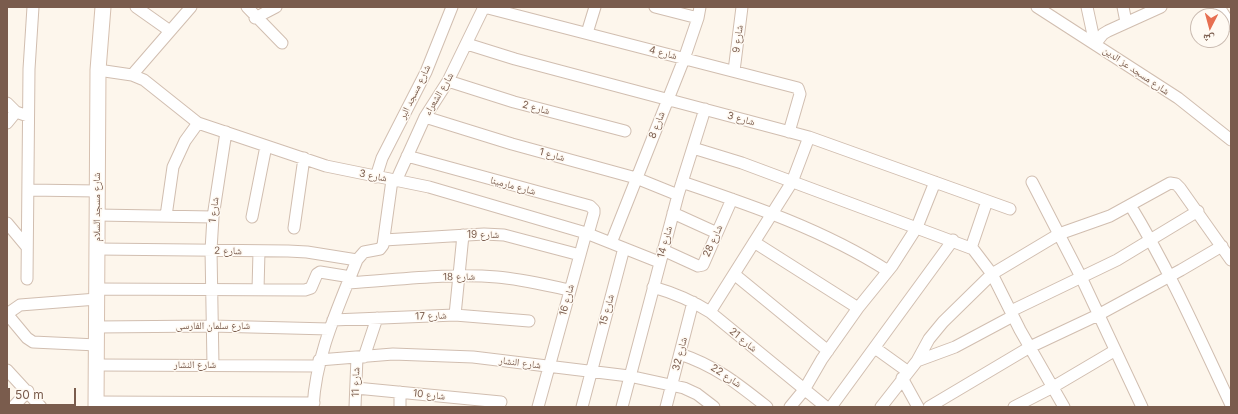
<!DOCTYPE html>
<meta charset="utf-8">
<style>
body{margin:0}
#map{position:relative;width:1238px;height:414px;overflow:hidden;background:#fdf6ec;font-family:Inter,"Noto Naskh Arabic",sans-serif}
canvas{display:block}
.frame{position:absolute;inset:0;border:8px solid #7a5c4d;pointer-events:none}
.north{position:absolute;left:1190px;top:8px;width:40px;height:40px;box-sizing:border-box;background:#fffaf3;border:1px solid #cabbb1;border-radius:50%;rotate:186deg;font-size:11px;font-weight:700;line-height:16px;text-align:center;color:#7a5c4d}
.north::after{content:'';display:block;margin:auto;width:14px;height:18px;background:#e76f51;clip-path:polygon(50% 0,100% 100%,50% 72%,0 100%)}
.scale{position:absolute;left:8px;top:388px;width:68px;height:18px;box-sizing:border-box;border:2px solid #7a5c4d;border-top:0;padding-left:5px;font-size:12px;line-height:14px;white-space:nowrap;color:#7a5c4d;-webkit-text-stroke:3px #fffaf3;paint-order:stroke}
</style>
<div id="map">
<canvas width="1238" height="414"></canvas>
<div class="frame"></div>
<div class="north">ش</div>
<div class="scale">50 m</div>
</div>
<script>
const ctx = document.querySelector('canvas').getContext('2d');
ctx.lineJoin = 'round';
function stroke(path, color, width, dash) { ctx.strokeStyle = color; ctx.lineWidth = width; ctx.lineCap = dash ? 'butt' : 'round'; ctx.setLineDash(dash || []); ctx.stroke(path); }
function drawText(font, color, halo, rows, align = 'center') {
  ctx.font = font + ' Inter,"Noto Naskh Arabic",sans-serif'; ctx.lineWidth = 3; ctx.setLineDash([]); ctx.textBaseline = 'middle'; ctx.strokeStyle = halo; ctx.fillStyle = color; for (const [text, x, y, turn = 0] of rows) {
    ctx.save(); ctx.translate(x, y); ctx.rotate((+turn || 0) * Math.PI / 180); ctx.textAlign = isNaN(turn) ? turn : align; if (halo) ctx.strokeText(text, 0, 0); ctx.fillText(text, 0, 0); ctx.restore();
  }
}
const street = new Path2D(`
 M136 7 170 31
 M247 7 282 43
 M655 7 698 18
 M1037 7 1178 98 1231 140
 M1087 7 1095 44
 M1123 7 1126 22
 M1219 7 1231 26
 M255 18 276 7
 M587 33 595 7
 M467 44 515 59 809 137 1010 209
 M1095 44 1103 34 1108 31 1161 7
 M98 70 132 75 144 80 198 123 326 166 429 187 586 233 659 262
 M734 71 742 7
 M132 75 191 7
 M448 81 514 102 625 131
 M7 103 16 112 28 116
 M425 117 512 144 636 178 678 195
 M7 123 16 112
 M693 148 742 163 973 249 992 274 1020 330 1064 407
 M407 156 590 206 594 210V213L588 234
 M376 177 382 158 426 72 452 7
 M396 181 425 117 448 81 484 7 798 88 800 94 789 132
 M682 182C753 206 824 230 888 271
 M1032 182 1081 277 1142 407
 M28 190 98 191
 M1130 205C1169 269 1199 337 1231 405
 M673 213 717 233
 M97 215 213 217
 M166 216 173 167 185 141 198 123
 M252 217 266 146
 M7 223 27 247
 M294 228 304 158
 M384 240 484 234 504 235 580 255
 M754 242 858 308
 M611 243 684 59 698 18 700 7
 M971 248 987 201
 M97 249 288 251 307 252 357 260
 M663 250 698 266 703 265 732 199
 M734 274 828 351
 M27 279 29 69 33 7
 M348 283C397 280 448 273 497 277 522 279 545 285 569 290
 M653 287C674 293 691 300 710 312L826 407
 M97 289 305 290 311 288 317 274 320 272 351 277
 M258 290 259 251
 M1011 311 1117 260 1198 211
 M710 312 792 182 809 137
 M7 314 27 338 33 342 97 345
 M7 314 20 305 97 299
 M455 315 463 235
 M333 320 455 315 529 321
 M97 327 212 326 329 329
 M875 348 907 371
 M680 354C716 366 738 384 767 407
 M364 357 377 318
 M319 360 393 354 473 357 629 376 684 388 697 394 714 407
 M917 361 929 339 943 322 992 274 1059 234 1110 216 1170 183 1176 184 1180 188 1231 260
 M97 365 318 366
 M213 365 211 250 213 217 226 132
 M7 370 41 407
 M902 378 918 407
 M356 388 501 402
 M96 402 314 403
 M13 407 28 391
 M313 407C316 354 338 308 357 260L364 252 380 249 383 245 392 180
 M355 407 357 357
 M400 407V392
 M538 407 586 233
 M582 407 624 248
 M622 407 678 195 705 109
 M666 407 693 302
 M790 407 804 390 822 359 858 308 892 266 917 227 935 182
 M831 407 953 240
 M881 407 917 361 955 347 1013 316
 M929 407 1030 347 1098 315 1181 270 1222 246
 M1014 407 1053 387 1114 351`);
const secondary = new Path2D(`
 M96 407 98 70 103 7`);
stroke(street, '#d1beb0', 13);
stroke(secondary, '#d6c0b0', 17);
stroke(street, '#fff', 11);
stroke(secondary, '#fff', 15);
drawText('10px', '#7a5c4d', '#fffaf3', [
 ["شارع 9",738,39,-83],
 ["شارع 4",663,53,14],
 ["شارع مسجد عز الدين",1136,71,34],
 ["شارع مسجد البر",415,92,-64],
 ["شارع الشعراء",439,94,-59],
 ["شارع 2",536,108,15],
 ["شارع 3",741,119,15],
 ["شارع 8",657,125,-69],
 ["شارع 1",552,155,15],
 ["شارع 3",373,176,11],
 ["شارع مارمينا",513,186,15],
 ["شارع مسجد السلام",97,207,-90],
 ["شارع 1",214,210,-83],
 ["شارع 19",483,235],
 ["شارع 28",713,241,-66],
 ["شارع 14",665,242,-75],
 ["شارع 2",228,251,1],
 ["شارع 18",459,277,-1],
 ["شارع 16",567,300,-75],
 ["شارع 15",607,310,-75],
 ["شارع 17",431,316,-2],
 ["شارع سلمان الفارسى",213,326],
 ["شارع 21",743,340,39],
 ["شارع 32",680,354,-76],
 ["شارع النشار",520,363,7],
 ["شارع النشار",195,365],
 ["شارع 22",726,376,33],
 ["شارع 11",356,382,-89],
 ["شارع 10",429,395,6]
]);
</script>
